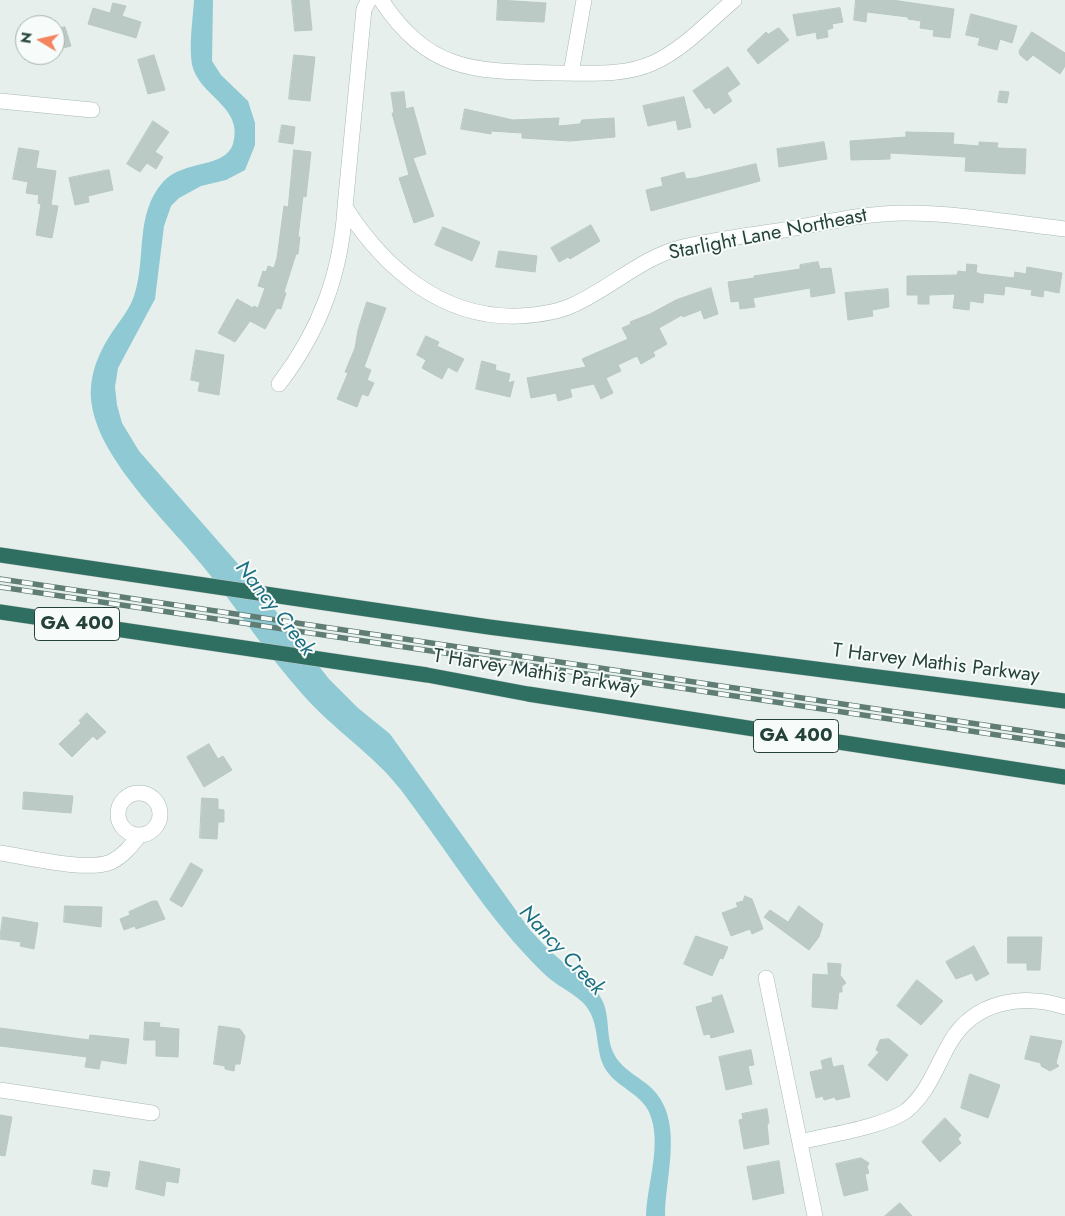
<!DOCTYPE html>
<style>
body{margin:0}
#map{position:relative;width:1065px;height:1216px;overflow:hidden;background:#e6efeb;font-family:Jost,sans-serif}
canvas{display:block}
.north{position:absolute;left:15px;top:15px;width:50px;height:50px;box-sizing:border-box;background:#f7fbf9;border:1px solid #a3b1ad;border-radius:50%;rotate:279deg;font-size:14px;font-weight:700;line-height:20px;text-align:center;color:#24423a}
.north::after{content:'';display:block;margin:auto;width:18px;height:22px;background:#f4845f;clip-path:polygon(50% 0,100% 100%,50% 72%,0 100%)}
</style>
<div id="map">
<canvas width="1065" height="1216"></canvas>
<div class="north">N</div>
</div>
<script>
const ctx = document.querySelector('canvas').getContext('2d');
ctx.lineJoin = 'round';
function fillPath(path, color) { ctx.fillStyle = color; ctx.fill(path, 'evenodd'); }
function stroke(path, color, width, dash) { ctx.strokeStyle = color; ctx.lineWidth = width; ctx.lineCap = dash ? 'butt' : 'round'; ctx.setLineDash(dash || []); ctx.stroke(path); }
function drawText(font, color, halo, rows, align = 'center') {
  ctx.font = font + ' Jost,sans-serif'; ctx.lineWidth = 4; ctx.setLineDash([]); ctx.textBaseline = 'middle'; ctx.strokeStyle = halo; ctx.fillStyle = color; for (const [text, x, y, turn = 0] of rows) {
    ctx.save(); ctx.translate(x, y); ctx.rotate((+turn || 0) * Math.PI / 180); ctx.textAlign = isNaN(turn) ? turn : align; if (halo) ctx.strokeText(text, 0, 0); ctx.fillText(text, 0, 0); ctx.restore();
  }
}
fillPath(new Path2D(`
 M194 0H213L212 61 221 75 248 101 255 123V145L245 170 226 180 201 186 179 198 171 206 164 226 155 299 118 368 115 387 117 405 122 423 139 451 246 573 329 679 358 708 390 734 530 930C539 939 547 949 557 957 572 971 595 983 603 1002 610 1018 606 1039 614 1054 623 1072 644 1078 656 1093 683 1125 665 1178 665 1216H646C647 1183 663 1143 649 1112 641 1094 617 1087 606 1070 594 1051 601 1025 586 1006 577 995 561 988 550 979 537 968 525 954 513 941 472 893 439 840 401 790 373 754 334 730 304 696 267 655 237 608 202 565 167 522 101 461 92 406 87 377 99 351 115 328 122 318 130 308 134 296 147 258 134 215 163 182 184 159 225 169 233 144 244 108 202 97 193 68 188 50 193 19 194 0Z`), '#8ec9d4');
const building = new Path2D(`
 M292 0H309L312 30 295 31Z
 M498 0 546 3 544 22 497 20Z
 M856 0H892L954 9 950 38 933 36 934 30 920 28 921 21 908 19V17L867 12 866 22 854 20Z
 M113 3 126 6 122 16 141 22 136 38 88 24 93 8 110 13Z
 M840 8 843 22 832 24 833 28 827 30 828 37 817 39 816 32 797 36 793 15Z
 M971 14 1017 26 1012 43 1000 39 997 50 978 45 980 38 966 35Z
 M65 27 71 46 55 50V30Z
 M779 28 789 40 758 64 747 50 766 32 768 34Z
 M1032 32 1065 53V66L1060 74 1033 55 1027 61 1020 55 1019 51Z
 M154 55 165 90 148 94 138 60Z
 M294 55 315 57 310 101 289 99Z
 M728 67 740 84 727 93 732 101 714 114 709 107 706 109 693 91Z
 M1000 91 1009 92 1007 103 998 102Z
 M404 92 406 109 413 107 426 154 413 158 434 216 414 223 399 178 409 175 392 113H394L391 93Z
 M684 97 691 127 678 130 676 120 648 126 643 106Z
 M465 109 513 120 559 118 558 126 580 124 582 120 614 118 615 137 570 141 522 138V133L491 131V134L461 129Z
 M153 121 169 132 155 152 163 157 156 169 147 163 140 172 127 164Z
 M282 125 295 127 293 144 279 142Z
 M906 132 954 133 953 144 979 146V142L998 143 997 148 1026 149 1025 174 965 171 966 157 890 153V159L851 160 850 141 906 137Z
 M824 142 827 159 779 167 777 149Z
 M19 148 39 151 36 168 56 171 51 205 58 206 52 238 36 235 41 204 38 203 39 195 26 193 28 182 13 179Z
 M294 150 311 152 306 197 303 196 298 237H300L298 254H296L284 292 286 293 281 309 277 308 265 329 250 321 235 342 218 333 237 299 253 308 254 306 258 308 265 288 258 286 263 271 266 272 268 266 274 268 277 258 284 206 288 207Z
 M756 164 760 181 651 211 646 190 663 186 661 178 684 172 686 179 695 178Z
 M109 170 113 190 88 196 89 202 75 205 69 178Z
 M591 225 600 241 570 259 568 257 559 262 551 248Z
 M443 227 480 242 472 261 435 245Z
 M499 251 537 256 535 272 496 267Z
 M818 262 820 269 831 268 835 293 811 297 810 288 753 298 755 307 740 309 739 301 731 302 728 282 754 278V276L800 269V265Z
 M967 264 977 265 976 272 980 274 1014 278 1015 272 1026 274 1027 267 1062 273 1059 293 1044 290 1043 297 1031 295 1032 290 1005 286 1004 295 984 293 983 303 970 301 969 310 953 308 955 294 929 295V304H918V295H907V276L957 275 958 271 966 272Z
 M711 288 718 314 704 319 701 310 683 317 682 315 659 328 667 344 653 352 655 356 641 364 637 356 618 365 621 371 606 378 613 393 601 399 594 384 570 389 572 397 558 401 556 393 531 398 527 378 586 367 582 359 628 339 622 328 631 324 630 322 650 314 676 300Z
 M888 289 889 307 872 310 873 316 848 320 845 293Z
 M367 302 386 308 364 367 371 370 367 380 374 383 368 396 362 394 357 407 337 399 348 373 345 372 355 348 358 330Z
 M426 336 439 342 437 346 464 359 457 372 448 367 442 379 422 368 426 360 417 355Z
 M196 350 224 355 219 395 198 391 200 382 191 380Z
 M482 361 496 365 495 370 510 374 508 383 514 381 510 397 476 389Z
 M87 713 106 732 97 740 93 736 72 757 59 744 81 723 79 721Z
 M209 744 218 759 223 756 232 770 204 787 187 757Z
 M24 792 73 796 71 813 23 809Z
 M202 798 218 799V809L224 810V822H218L217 839 200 838Z
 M191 863 203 870 182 907 170 900Z
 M745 896 752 899 763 929 752 934 750 929 731 936 722 913 738 907 736 903 743 901Z
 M153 901H157L165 919 136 929 135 926 124 930 120 919 130 915 129 912Z
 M65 906 102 907 101 927 64 922Z
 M799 906 823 924 819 937 809 950 764 917 770 910 788 922Z
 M3 917 38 923 34 949 20 946 21 942 0 939Z
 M696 936 728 947 723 959 720 958 712 976 684 964Z
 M1008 937H1042L1040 970H1027V963H1008Z
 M974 946 989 974 976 981 972 973 956 979 946 962Z
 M828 963 841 964 840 975 846 983 842 986V992H839L837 1009 812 1007 813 974 828 975Z
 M917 980 943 1001 921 1025 897 1006Z
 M722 995 734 1032 711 1038 710 1034 704 1035 696 1007 713 1002 712 998Z
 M145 1022 160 1023 159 1027 179 1029 178 1057 156 1056V1040H144Z
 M219 1026 240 1029 245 1036 240 1064H235L234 1071 225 1069V1066L214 1064Z
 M0 1028 89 1040 90 1035 129 1039 126 1064 101 1060 99 1069 85 1067 87 1057 0 1046Z
 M1031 1036 1062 1041 1056 1063 1059 1066 1050 1071 1041 1066V1063L1025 1059Z
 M889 1039 908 1055 887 1081 868 1065 879 1052 876 1050 880 1040Z
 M751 1050 754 1065 748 1066 752 1084 726 1090 719 1057Z
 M831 1058 833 1067 843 1065 850 1097 836 1100 835 1097 824 1100 823 1096 816 1098 810 1072 823 1069 821 1061Z
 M970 1074 1000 1085 988 1118 961 1108Z
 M767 1109 769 1123 767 1124 769 1144 744 1149 739 1120 743 1119 742 1114Z
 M0 1115 12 1117 5 1156 0 1155Z
 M945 1118 961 1135 958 1139 961 1143 940 1162 922 1142Z
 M861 1158 869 1163 867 1167 869 1173 865 1174 868 1190 844 1196 836 1164Z
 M140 1161 180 1169 178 1183 166 1181 164 1196 136 1189Z
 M779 1161 784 1193 753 1200 747 1167Z
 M94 1170 110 1172 107 1187 92 1184Z
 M900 1203 912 1216H885Z`);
fillPath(building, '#bbcac4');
stroke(building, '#b8c9c2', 1);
const minor = new Path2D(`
 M369 0 364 9 345 207C384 268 442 319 519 316 537 315 556 313 573 305 611 288 642 257 683 247 716 239 751 235 784 230 824 223 864 213 905 213 958 213 1012 223 1065 229
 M381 0C431 75 478 71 560 73 591 73 624 76 653 63 684 49 709 21 734 0
 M571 73 584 0
 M0 101 92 110
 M279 384C320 330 341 274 345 207
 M118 814a21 21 0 1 1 42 0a21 21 0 1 1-42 0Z
 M0 853C28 857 86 872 111 862 123 856 131 846 139 836
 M766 978 815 1216
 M0 1090 152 1113
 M800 1142C828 1135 883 1127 906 1111 929 1092 936 1066 951 1041 975 1001 1023 993 1065 1007`);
const highway = new Path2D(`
 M0 555 489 627 1065 701
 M0 612 427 675 528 694 1065 777`);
stroke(minor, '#a8b8b2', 16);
stroke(highway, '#c2cac8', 16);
stroke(minor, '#fff', 15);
stroke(highway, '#2f6f62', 15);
const rail = new Path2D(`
 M0 579 1065 737
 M0 587 1065 745`);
stroke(rail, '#5f7d75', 5.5);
stroke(rail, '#f7fbf9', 4, [11]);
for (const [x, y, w] of [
 [77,624,85],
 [796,736,85]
]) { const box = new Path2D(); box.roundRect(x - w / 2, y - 16.5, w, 33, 4); ctx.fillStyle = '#f7fbf9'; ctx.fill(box); stroke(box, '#24423a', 1); }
drawText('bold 19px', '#24423a', null, [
 ["GA 400",77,624],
 ["GA 400",796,736]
]);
drawText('20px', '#24423a', '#f7fbf9', [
 ["Starlight Lane Northeast",768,235,-11],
 ["T Harvey Mathis Parkway",936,664,7],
 ["T Harvey Mathis Parkway",536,673,9]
]);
drawText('italic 21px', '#1c6f80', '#f7fbf9', [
 ["Nancy Creek",274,609,52],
 ["Nancy Creek",561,951,47]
]);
</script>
